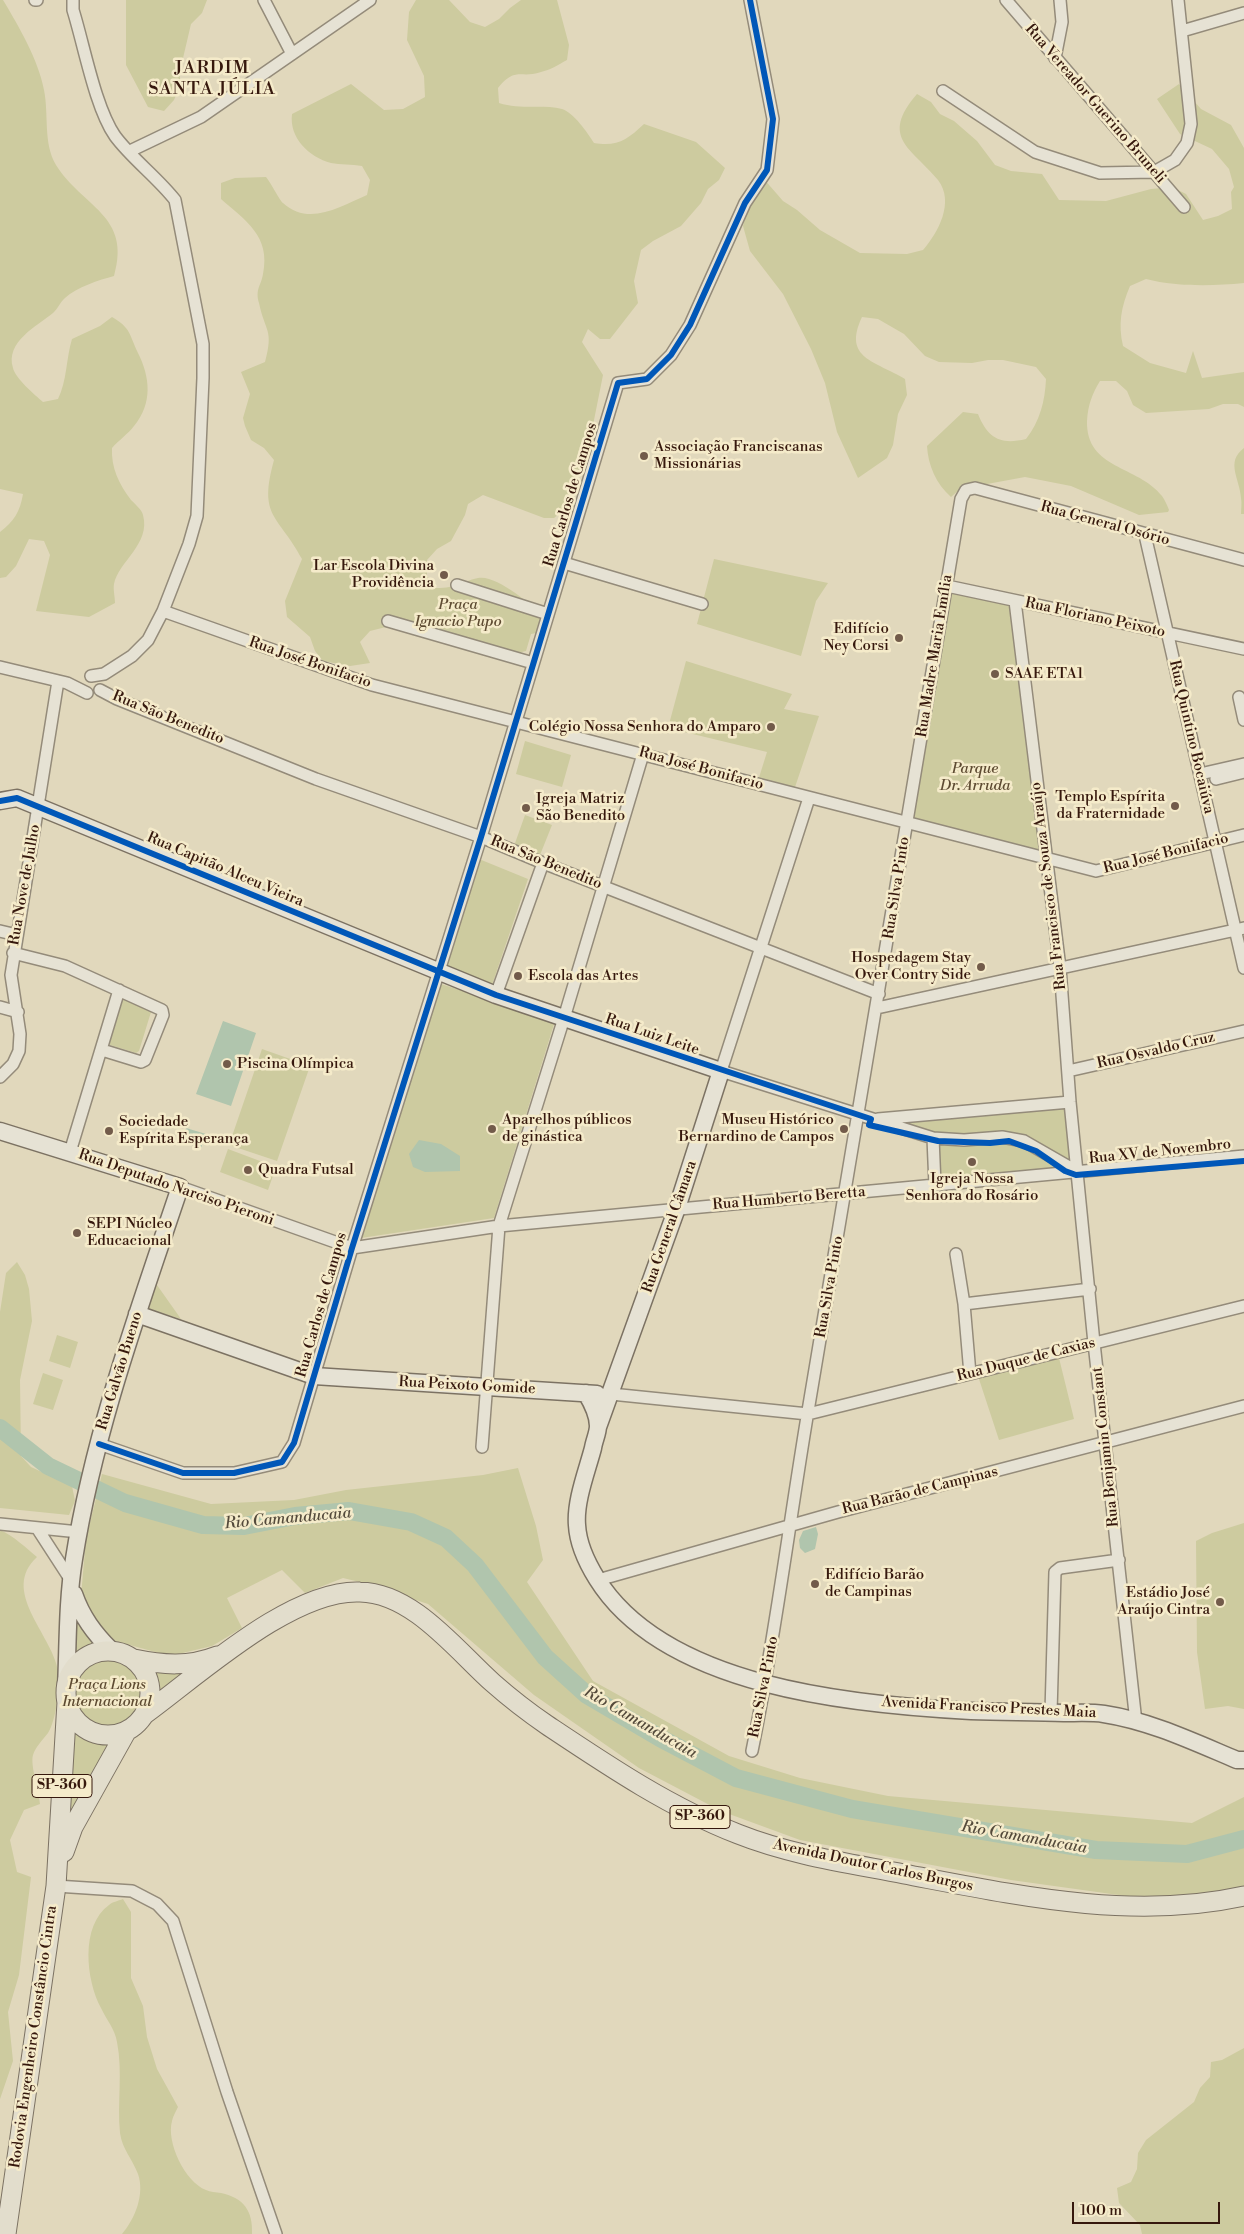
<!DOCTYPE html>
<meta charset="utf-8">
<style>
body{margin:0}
#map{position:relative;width:1244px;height:2234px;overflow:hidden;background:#e1d8bc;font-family:"Libre Bodoni",serif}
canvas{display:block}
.scale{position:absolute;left:1072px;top:2202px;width:148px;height:22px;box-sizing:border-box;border:2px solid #36180d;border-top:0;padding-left:6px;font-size:15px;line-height:18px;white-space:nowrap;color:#36180d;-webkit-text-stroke:4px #f5ebca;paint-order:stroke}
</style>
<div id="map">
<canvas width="1244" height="2234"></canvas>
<div class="scale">100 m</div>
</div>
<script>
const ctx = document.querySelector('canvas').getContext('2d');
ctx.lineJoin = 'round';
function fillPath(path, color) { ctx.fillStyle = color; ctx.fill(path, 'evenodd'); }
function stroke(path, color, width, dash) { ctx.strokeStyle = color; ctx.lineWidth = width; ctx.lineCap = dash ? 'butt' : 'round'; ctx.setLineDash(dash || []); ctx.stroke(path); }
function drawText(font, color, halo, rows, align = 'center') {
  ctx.font = font + ' "Libre Bodoni",serif'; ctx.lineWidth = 5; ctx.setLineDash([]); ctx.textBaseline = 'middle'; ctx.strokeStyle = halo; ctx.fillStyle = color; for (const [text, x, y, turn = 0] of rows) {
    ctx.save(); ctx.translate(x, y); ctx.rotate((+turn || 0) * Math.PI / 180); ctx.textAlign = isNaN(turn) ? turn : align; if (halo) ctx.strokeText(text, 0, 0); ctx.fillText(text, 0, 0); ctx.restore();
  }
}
fillPath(new Path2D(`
 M0 0H3C19 27 38 59 44 90 49 115 43 143 56 165 82 207 132 215 114 276 99 280 77 287 65 298 60 302 58 309 53 313 37 326 5 342 13 368 15 378 35 395 43 402L58 399C67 381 66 359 72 339L100 326 112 317C131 328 129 334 138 353 150 377 153 403 134 426 128 434 119 440 112 448 111 468 119 484 131 500 135 504 142 510 143 515 151 544 118 562 114 584 113 589 115 597 115 603L89 617 36 611 50 555 44 541 29 539 16 566 6 577 0 578V532C14 521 20 512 23 494L0 489Z
 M126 0H207L202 13 191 24 180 71V86L174 100 164 111 148 107 126 65Z
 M416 0H449L470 22 485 27 499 19 510 8 521 0H557L569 45 567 60C558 65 550 70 541 72 520 79 516 66 498 88L499 103C521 110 543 104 562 109 573 112 588 133 594 143 617 147 627 140 644 124L696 142 725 168 719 180 708 189 701 203 681 226 653 241 641 250 634 281 638 303 610 339H600L588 329 582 342 603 375 589 445 564 510 554 518H544L483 495 468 504 465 515 451 541 437 549 427 560V576L436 588C458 588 460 582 478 578 496 574 531 605 545 616L542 632 531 634 526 651 518 653 452 633 433 635 386 627 370 631 360 642 370 663 350 666 323 661 315 651 310 637 287 617 285 601 302 559C278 514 258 518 274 460L264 448 251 440 245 426 243 418 250 394 241 372 265 362C274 329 265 332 259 303 255 289 261 286 263 274 271 236 245 220 221 199V183L235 178 266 177C271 183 280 201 283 203 309 227 341 206 367 195L370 180 362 166C352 164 340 165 331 163 309 157 289 138 292 114L351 84 384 110 403 109 425 97 424 76 407 40 409 12Z
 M1179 84 1201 109 1231 125 1244 148V283C1213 286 1177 287 1146 279L1130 286C1121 307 1118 324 1123 346L1150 363 1186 373 1193 351 1202 378 1244 372V407L1238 404H1223L1209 409 1146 413 1133 405 1127 391 1116 381H1100C1092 394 1088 405 1087 421 1086 470 1138 465 1162 496 1165 500 1167 505 1169 510L1168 512 1139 515 1071 486 1025 477 960 489 951 497C936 484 928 465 927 446L963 412 978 414C988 439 1001 445 1026 439 1040 421 1045 401 1046 379L1036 367 1003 360H988L972 363 939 362 925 356 904 334 878 319 862 317C842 359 876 361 905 379L907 395 898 414 893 445 887 458 858 478 837 432 825 383 811 349 783 294 750 251 743 226 754 187 763 178 783 201 797 210 820 230 860 253 907 254 923 250C938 233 955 202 938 180 912 148 879 138 917 94L931 102 940 114 954 121 977 141 995 165 1011 171 1042 174 1059 200 1106 201 1151 189 1172 187 1186 194 1203 220 1218 216 1232 209 1231 192 1234 187 1229 169 1212 149 1180 134 1157 99Z
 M1244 448V514H1241C1241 509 1242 503 1241 498 1240 479 1225 462 1244 448Z
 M714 559 828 583 816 601 801 656 697 624Z
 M940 585 1014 601 1046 856 908 823Z
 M686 661 792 694 784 709 819 716 793 793 757 784 767 752 668 728Z
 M525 741 571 755 562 787 516 774Z
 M525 815 552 825 540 855 514 846Z
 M479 859 528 879 492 985 446 966Z
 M441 984 555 1021 494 1218 361 1238Z
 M124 998 151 1009V1012L139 1051 136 1053 110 1045 109 1041 121 999Z
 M262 1049 310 1066 277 1161 229 1145Z
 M1067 1104 1072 1165 1023 1138 935 1135 884 1120Z
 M936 1140H1003L1024 1144 1059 1171 939 1181Z
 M228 1149 276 1167 268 1190 220 1172Z
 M17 1262 25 1275 29 1289 32 1321 20 1380 21 1456 31 1467 72 1486 75 1501 69 1515 0 1508V1312L6 1273Z
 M152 1278 181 1319 143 1307Z
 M57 1335 78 1342 70 1368 49 1361Z
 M1059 1358 1074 1419 999 1440 978 1376Z
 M43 1373 63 1380 53 1410 33 1404Z
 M518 1468 536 1526 543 1560 527 1582 593 1681 729 1756 800 1778 888 1796 1192 1823 1244 1797V1886L1206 1895 1133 1897 1011 1880 800 1840 721 1811 639 1768 534 1695 428 1604 364 1583 343 1578 305 1593 282 1570 227 1598 242 1628 212 1646 170 1656 115 1641 98 1624 81 1596 86 1539 102 1474 211 1504 294 1500 346 1490 483 1475Z
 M1244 1523V1709L1228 1706 1205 1709 1197 1652 1196 1541 1212 1533Z
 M0 1530C14 1536 26 1548 37 1557 0 1591 51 1633 58 1670 61 1684 56 1721 48 1733 42 1741 36 1746 33 1755 30 1764 39 1793 40 1804L24 1810 10 1840 17 1872 31 1877 19 1975 8 2012 13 2061 0 2099Z
 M73 1614 95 1645 73 1657Z
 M73 1693a34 34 0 1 1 68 0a34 34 0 1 1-68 0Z
 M197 1669 158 1700 157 1683 150 1671Z
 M72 1726C84 1739 94 1743 111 1742L70 1813Z
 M123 1899 131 1912V1978L143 2006 147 2037 157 2069 178 2107C176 2111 173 2116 172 2121 166 2142 185 2182 206 2190 210 2192 216 2192 221 2193 244 2198 253 2211 252 2234H122C135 2219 145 2194 138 2174 133 2160 122 2149 120 2133 117 2103 123 2072 117 2042 115 2029 106 2019 101 2008 86 1980 80 1926 109 1905 112 1902 118 1901 123 1899Z
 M1244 2048V2234H1142L1140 2225 1119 2203 1117 2188 1131 2182 1137 2169 1138 2153 1146 2140 1194 2102 1200 2088 1210 2077 1211 2062 1222 2060Z`), '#cdcb9f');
fillPath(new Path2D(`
 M223 1021 256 1033 231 1106 196 1094Z
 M186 1128 206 1134 201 1148 182 1142Z
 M419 1140 441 1144 460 1156V1171L425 1172 413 1167 409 1154Z
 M816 1527 818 1534 815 1549 805 1553 800 1548 799 1540 803 1531Z`), '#b0c5ad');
stroke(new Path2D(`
 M0 1428 48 1466 125 1503 203 1525 244 1526 295 1516 349 1511 411 1522 446 1538 475 1565 545 1657 587 1695 660 1738 736 1778 852 1809 1096 1850 1187 1854 1244 1839`), '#b0c5ad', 18);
const street = new Path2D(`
 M35 0H37
 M73 0V10C84 45 95 107 115 136 132 159 157 177 175 200L203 344V378L197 516 189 544 163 611 148 640 132 656 104 674 91 676
 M264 0 292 54
 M1006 0 1184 207
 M1182 31 1244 13
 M1055 58 1062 22 1060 0
 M943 91 1035 152 1100 173 1154 172 1175 160 1187 143 1191 124 1178 0
 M130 151 201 117 370 0
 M1145 535 1244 968
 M564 563 702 604
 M457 585 548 614
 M947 586 1244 649
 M1015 601 1060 968 1070 1102 1094 1343 1136 1722
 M163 611 372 685 1096 871 1244 835
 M388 621 533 663
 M0 667 67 683 87 693
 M100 690 117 699 316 779 481 837 543 863 879 994
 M1239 697 1244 720
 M1200 774 1244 764
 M1216 779 1244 772
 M809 798 721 1071 933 1138 964 1140 1002 1137 1024 1141 1078 1172
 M0 931 17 935
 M13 953 65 966 162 1010 163 1015 145 1060 141 1062 102 1050
 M496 995 543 863
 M0 1007 18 1012
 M877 1008 1244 928
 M1068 1071 1244 1031
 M0 1077 13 1064 19 1051 20 1034 11 975 58 681
 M878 1119 1070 1102
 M933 1138 935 1185
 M70 1152 119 990
 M180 1187 352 1248 499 1226 1244 1156
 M956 1254 964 1304
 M970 1374 964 1304 1090 1289
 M611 1394 808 1414 1244 1306
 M99 1444 183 1473H234L282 1462 294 1443 352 1248 481 837 618 383 647 379 671 355 690 325 745 203 767 170 773 119 750 0
 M482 1447 499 1226 564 1018 643 754
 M0 1524 79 1532
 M37 1528 72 1582
 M598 1580 838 1512 1244 1406
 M1051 1712 1055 1572 1060 1568 1119 1560
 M752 1751C775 1638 789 1524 808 1411 860 1107 911 803 961 499L966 490 975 488 1244 560
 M56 1886 132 1891 157 1904 173 1921 227 2092 276 2234`);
const secondary = new Path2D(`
 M0 801 17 798 496 995 721 1071 677 1208 598 1427
 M0 1131 180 1187C139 1309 94 1432 74 1559 67 1601 68 1645 66 1688
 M137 1314 314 1376 597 1394
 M586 1393C592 1403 598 1414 598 1426 598 1433 594 1441 593 1448 587 1471 575 1501 577 1525 578 1544 587 1563 597 1579 665 1688 855 1705 971 1711 1002 1712 1033 1712 1064 1713 1077 1713 1091 1712 1104 1714 1150 1721 1194 1742 1237 1760H1244
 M74 1594C82 1617 94 1633 111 1650`);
const primary = new Path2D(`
 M66 1693a42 42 0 1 1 84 0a42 42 0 1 1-84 0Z
 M134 1659C163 1665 189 1667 217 1656
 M145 1714C200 1674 292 1589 360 1592 413 1593 456 1650 493 1683 510 1698 528 1712 547 1725 607 1765 669 1807 738 1834 791 1855 848 1863 904 1874 1015 1895 1132 1921 1244 1896
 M64 1852 73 1827 126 1732
 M6 2234 56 1886 67 1702`);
stroke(street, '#948b7a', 14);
stroke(secondary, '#7c7263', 19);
stroke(primary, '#7c7263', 21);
stroke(street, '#e6e2d4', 11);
stroke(secondary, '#e6e2d4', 16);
stroke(primary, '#e2ddcc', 19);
stroke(new Path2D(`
 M0 801 17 798 496 995 871 1119 869 1125 938 1141 990 1143 1009 1141 1036 1151 1065 1171 1076 1175 1244 1161
 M99 1444 183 1473H234L282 1462 294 1443 352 1248 481 837 618 383 647 379 671 355 690 325 745 203 767 170 773 119 750 0`), '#0057b8', 6);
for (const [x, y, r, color] of [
 [644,456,5,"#725b4a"],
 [444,575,5,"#725b4a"],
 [899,638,5,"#725b4a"],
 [995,674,5,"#725b4a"],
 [771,727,5,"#725b4a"],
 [1175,806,5,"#725b4a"],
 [526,808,5,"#725b4a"],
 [981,967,5,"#725b4a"],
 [518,976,5,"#725b4a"],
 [227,1064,5,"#725b4a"],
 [492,1129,5,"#725b4a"],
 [844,1129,5,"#725b4a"],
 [109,1131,5,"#725b4a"],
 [972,1162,5,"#725b4a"],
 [248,1170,5,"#725b4a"],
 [77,1233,5,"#725b4a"],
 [815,1584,5,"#725b4a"],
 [1220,1602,5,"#725b4a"]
]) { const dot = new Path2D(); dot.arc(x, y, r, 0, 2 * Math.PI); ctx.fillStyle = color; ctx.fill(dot); stroke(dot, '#f5ebca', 2); }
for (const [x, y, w] of [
 [62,1786,60],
 [700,1817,60]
]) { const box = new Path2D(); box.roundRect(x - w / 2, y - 11.5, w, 23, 4); ctx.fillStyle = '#f5ebca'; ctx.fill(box); stroke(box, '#36180d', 1); }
drawText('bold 14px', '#36180d', null, [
 ["SP-360",62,1786],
 ["SP-360",700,1817]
]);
drawText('15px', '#36180d', '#f5ebca', [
 ["Rua Vereador Guerino Bruneli",1095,104,49],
 ["Rua Carlos de Campos",571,495,-73],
 ["Rua General Osório",1105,524,15],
 ["Rua Floriano Peixoto",1095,618,12],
 ["Rua Madre Maria Emília",935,656,-81],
 ["Rua José Bonifacio",310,663,19],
 ["Rua São Benedito",168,718,22],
 ["Rua Quintino Bocaiúva",1191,737,77],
 ["Rua José Bonifacio",701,769,15],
 ["Rua José Bonifacio",1166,854,-14],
 ["Rua São Benedito",546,863,22],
 ["Rua Capitão Alceu Vieira",225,870,23],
 ["Rua Nove de Julho",25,885,-80],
 ["Rua Francisco de Souza Araújo",1049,886,-97],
 ["Rua Silva Pinto",897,888,-81],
 ["Rua Luiz Leite",652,1035,19],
 ["Rua Osvaldo Cruz",1156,1051,-13],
 ["Rua XV de Novembro",1160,1152,-6],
 ["Rua Deputado Narciso Pieroni",176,1188,19],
 ["Rua Humberto Beretta",789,1199,-5],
 ["Rua General Câmara",670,1227,-71],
 ["Rua Silva Pinto",830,1287,-80],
 ["Rua Carlos de Campos",322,1305,-74],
 ["Rua Duque de Caxias",1026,1360,-14],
 ["Rua Galvão Bueno",120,1371,-73],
 ["Rua Peixoto Gomide",467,1386,3],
 ["Rua Benjamin Constant",1106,1447,-96],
 ["Rua Barão de Campinas",920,1491,-14],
 ["Rua Silva Pinto",764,1687,-79],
 ["Avenida Francisco Prestes Maia",989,1708,3],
 ["Avenida Doutor Carlos Burgos",873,1866,12],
 ["Rodovia Engenheiro Constâncio Cintra",34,2037,-82]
]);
drawText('15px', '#36180d', '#f5ebca', [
 ["Associação Franciscanas",654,447],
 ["Missionárias",654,464],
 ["Lar Escola Divina",434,566,"right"],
 ["Providência",434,583,"right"],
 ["Edifício",889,629,"right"],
 ["Ney Corsi",889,646,"right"],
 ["SAAE ETA1",1005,674],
 ["Colégio Nossa Senhora do Amparo",761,727,"right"],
 ["Templo Espírita",1165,797,"right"],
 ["da Fraternidade",1165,814,"right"],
 ["Igreja Matriz",536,799],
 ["São Benedito",536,816],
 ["Hospedagem Stay",971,958,"right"],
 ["Over Contry Side",971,975,"right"],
 ["Escola das Artes",528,976],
 ["Piscina Olímpica",237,1064],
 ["Aparelhos públicos",502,1120],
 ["de ginástica",502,1137],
 ["Museu Histórico",834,1120,"right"],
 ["Bernardino de Campos",834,1137,"right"],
 ["Sociedade",119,1122],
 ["Espírita Esperança",119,1139],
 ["Quadra Futsal",258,1170],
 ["Igreja Nossa",972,1179,"center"],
 ["Senhora do Rosário",972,1196,"center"],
 ["SEPI Núcleo",87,1224],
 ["Educacional",87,1241],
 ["Edifício Barão",825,1575],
 ["de Campinas",825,1592],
 ["Estádio José",1210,1593,"right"],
 ["Araújo Cintra",1210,1610,"right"]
], 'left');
drawText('italic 15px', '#5e4b32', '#f5ebca', [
 ["Praça",458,605],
 ["Ignacio Pupo",458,622],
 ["Parque",975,769],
 ["Dr. Arruda",975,786],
 ["Praça Lions",107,1685],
 ["Internacional",107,1702]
]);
drawText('italic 16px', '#544a3b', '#f5ebca', [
 ["Rio Camanducaia",288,1519,-5],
 ["Rio Camanducaia",640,1723,30],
 ["Rio Camanducaia",1024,1838,10]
]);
ctx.letterSpacing = '1px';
drawText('18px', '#36180d', '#f5ebca', [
 ["JARDIM",212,69],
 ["SANTA JÚLIA",212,90]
]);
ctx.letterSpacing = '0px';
</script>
